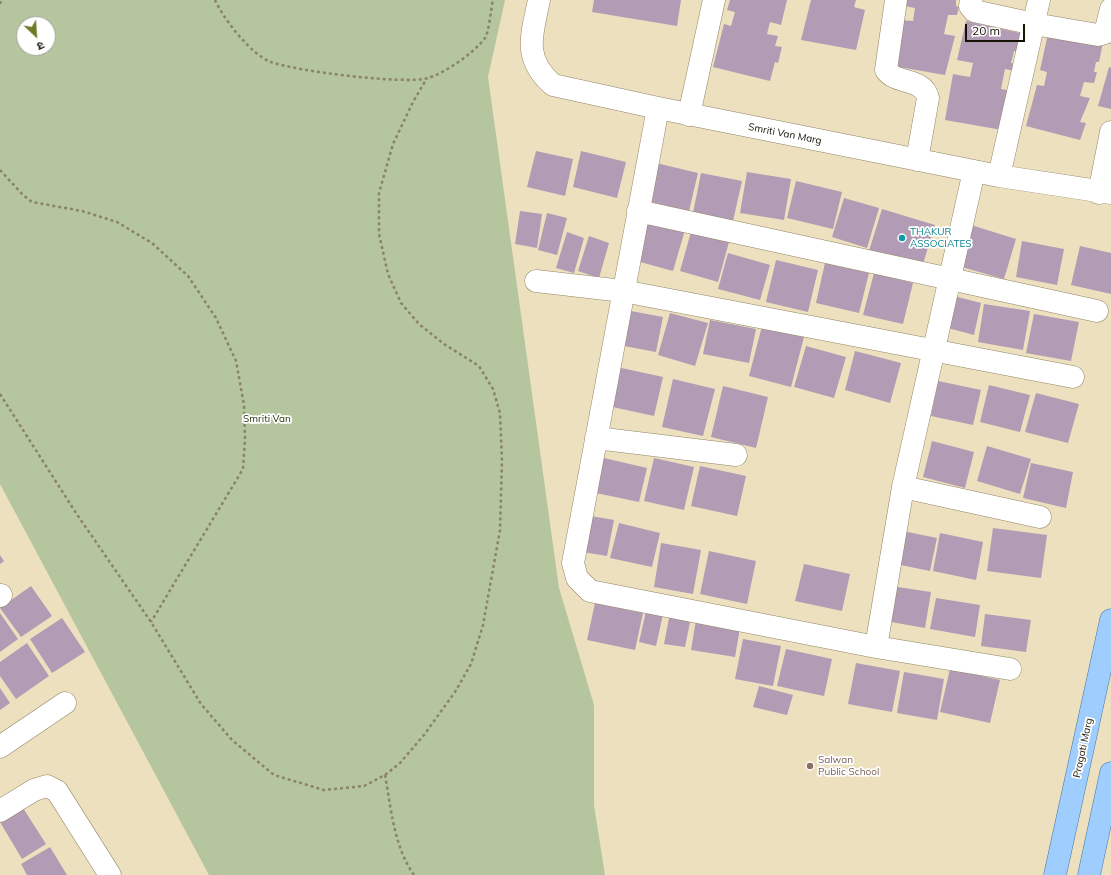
<!DOCTYPE html>
<meta charset="utf-8">
<style>
body{margin:0}
#map{position:relative;width:1111px;height:875px;overflow:hidden;background:#ede0bf;font-family:Mulish,"Noto Sans Devanagari",sans-serif}
canvas{display:block}
.north{position:absolute;left:16px;top:16px;width:40px;height:40px;box-sizing:border-box;background:#fff;border:1px solid #a1a09b;border-radius:50%;rotate:155deg;font-size:11px;font-weight:700;line-height:16px;text-align:center;color:#151105}
.north::after{content:'';display:block;margin:auto;width:14px;height:18px;background:#717b26;clip-path:polygon(50% 0,100% 100%,50% 72%,0 100%)}
.scale{position:absolute;left:965px;top:24px;width:60px;height:18px;box-sizing:border-box;border:2px solid #151105;border-top:0;padding-left:5px;font-size:12px;line-height:14px;white-space:nowrap;color:#151105;-webkit-text-stroke:3px #fff;paint-order:stroke}
</style>
<div id="map">
<canvas width="1111" height="875"></canvas>
<div class="north">उ</div>
<div class="scale">20 m</div>
</div>
<script>
const ctx = document.querySelector('canvas').getContext('2d');
ctx.lineJoin = 'round';
function fillPath(path, color) { ctx.fillStyle = color; ctx.fill(path, 'evenodd'); }
function stroke(path, color, width, dash) { ctx.strokeStyle = color; ctx.lineWidth = width; ctx.lineCap = dash ? 'butt' : 'round'; ctx.setLineDash(dash || []); ctx.stroke(path); }
function drawText(font, color, halo, rows, align = 'center') {
  ctx.font = font + ' Mulish,sans-serif'; ctx.lineWidth = 3.5; ctx.setLineDash([]); ctx.textBaseline = 'middle'; ctx.strokeStyle = halo; ctx.fillStyle = color; for (const [text, x, y, turn = 0] of rows) {
    ctx.save(); ctx.translate(x, y); ctx.rotate((+turn || 0) * Math.PI / 180); ctx.textAlign = isNaN(turn) ? turn : align; if (halo) ctx.strokeText(text, 0, 0); ctx.fillText(text, 0, 0); ctx.restore();
  }
}
fillPath(new Path2D(`
 M0 0H505L488 77 559 588 594 705V805L605 875H209L0 484ZM24 24H48V48H24Z`), '#b5c59e');
fillPath(new Path2D(`
 M594 0H681L677 26 592 12Z
 M730 0H787L781 25 770 22 767 34 778 36 775 46 782 47 778 63 775 62 770 81 713 67 724 24 731 26 735 12 727 10Z
 M811 0H856L854 7 865 10 856 50 801 40Z
 M900 0H956V6L959 7 957 15H948L944 34 955 36 945 75 893 66 901 20 913 21 915 8 899 5Z
 M966 21 1024 34 1021 53 1014 51 1011 63 1017 64 1015 71 1005 69 1001 89 1013 91 1002 130 945 120 953 74 970 77 973 63 957 60Z
 M1049 29 1103 42 1099 62H1096L1094 72H1097L1094 83 1084 82 1080 96 1090 98 1080 122 1086 123 1080 140 1026 126 1037 85 1044 86 1047 72 1040 70Z
 M1109 67 1111 68V109L1098 106Z
 M536 151 573 159 565 196 527 187Z
 M581 151 626 162 617 198 573 187Z
 M656 163 698 173 689 211 647 201Z
 M747 172 791 179 784 220 740 213Z
 M701 173 742 181 733 221 693 213Z
 M796 181 842 192 833 229 787 218Z
 M844 198 879 208 867 248 832 237Z
 M882 209 935 225 922 267 869 251Z
 M520 211 542 214 537 248 515 244Z
 M547 213 567 218 557 255 538 250Z
 M645 219 685 230 673 271 633 260Z
 M971 225 1016 239 1004 279 958 266Z
 M567 232 584 238 574 273 556 268Z
 M691 232 729 242 718 282 680 271Z
 M589 236 609 243 599 278 578 271Z
 M1022 241 1064 249 1057 285 1016 277Z
 M1080 246 1111 253V294L1071 285Z
 M728 253 770 265 760 300 718 289Z
 M776 260 818 270 808 312 766 302Z
 M825 263 869 273 859 313 816 303Z
 M874 273 913 283 903 324 863 315Z
 M950 295 981 303 974 335 944 327Z
 M984 304 1030 311 1023 350 978 342Z
 M631 311 663 317 656 352 624 346Z
 M670 313 708 323 695 366 658 355Z
 M1034 314 1079 322 1071 361 1026 353Z
 M710 320 756 329 749 363 703 354Z
 M762 326 804 337 791 387 749 376Z
 M806 346 846 357 834 398 794 387Z
 M855 351 901 363 890 403 845 390Z
 M617 367 663 377 654 416 608 406Z
 M673 379 715 389 703 436 662 427Z
 M938 381 981 390 973 425 931 416Z
 M989 385 1030 395 1020 432 980 422Z
 M723 386 768 397 756 448 711 437Z
 M1036 393 1079 404 1068 443 1025 432Z
 M932 441 974 452 965 488 923 477Z
 M987 446 1031 459 1020 494 977 481Z
 M604 458 647 468 639 502 596 493Z
 M654 458 694 467 684 510 644 501Z
 M1031 463 1073 472 1066 508 1023 498Z
 M700 466 746 476 737 516 691 506Z
 M591 516 614 520 607 556 583 552Z
 M619 523 660 533 652 567 610 558Z
 M993 528 1047 535 1041 578 987 571Z
 M898 530 937 538 930 571 891 563Z
 M940 533 983 542 976 580 933 571Z
 M661 543 701 550 693 594 654 587Z
 M709 551 756 561 747 604 700 594Z
 M0 555 4 561 0 564Z
 M804 564 850 574 842 611 795 601Z
 M31 586 52 616 21 637 0 608Z
 M891 586 931 592 925 628 885 621Z
 M936 598 980 605 975 637 930 629Z
 M595 603 643 613 635 650 587 640Z
 M647 607 664 610 656 646 639 642Z
 M0 613 18 639 0 652Z
 M670 613 691 617 685 647 664 644Z
 M697 614 741 622 735 657 691 650Z
 M985 614 1031 620 1026 652 981 646Z
 M62 618 85 652 52 673 30 639Z
 M743 639 781 646 773 686 735 679Z
 M27 643 49 676 16 699 0 676V662Z
 M786 649 832 659 824 696 777 686Z
 M856 663 900 671 892 712 848 704Z
 M950 669 1000 680 990 723 940 712Z
 M904 672 944 679 937 720 897 713Z
 M759 686 793 695 787 715 753 707Z
 M0 688 10 703 0 710Z
 M23 808 46 844 22 859 0 822Z
 M50 847 67 875H27L21 864Z`), '#b29bb5');
const minor = new Path2D(`
 M539 0C532 35 522 58 553 85L658 108 999 176 1111 193
 M896 0 886 70C896 85 923 77 928 98L917 160
 M971 0 970 6 974 11 1034 24 1098 35 1105 33 1111 9
 M658 108 573 563 577 578 590 591 876 647 1010 669
 M689 115 714 0
 M999 176 1039 0
 M1099 193 1111 132
 M638 211 1097 311
 M536 281 623 291 1073 377
 M596 438 736 455
 M903 487 1040 517
 M0 596 1 595
 M876 647 903 487 974 171
 M0 747 65 703
 M0 811 34 790 47 786 57 791 110 875`);
const major = new Path2D(`
 M1055 875 1111 620
 M1089 875 1111 773`);
stroke(minor, '#918566', 23);
stroke(major, '#4476a7', 23);
stroke(new Path2D(`
 M215 0C223 18 251 55 271 62 295 71 405 85 428 78 445 73 474 53 485 38 489 32 491 9 493 0
 M0 4 1 0
 M0 170 23 195 32 202 82 211 117 222 152 243 188 276 216 318 236 361 244 405 245 439 243 469 151 622
 M0 394 76 513 151 622 201 704 232 740 274 775 324 790 364 786 385 775 400 763 424 735 455 692 471 664 483 625 500 530 502 461 500 413 493 389 479 366 444 344 419 324 401 303 388 274 379 234V193L393 144 413 102 427 78
 M385 775C391 808 394 847 414 875`), '#8b826b', 2.5, [3, 3]);
stroke(minor, '#fff', 22);
stroke(major, '#9ecdfe', 22);
for (const [x, y, r, color] of [
 [902,238,4,"#0f9aa8"],
 [810,766,4,"#8d6e63"]
]) { const dot = new Path2D(); dot.arc(x, y, r, 0, 2 * Math.PI); ctx.fillStyle = color; ctx.fill(dot); stroke(dot, '#fff', 1.5); }
drawText('10px', '#151105', '#fff', [
 ["Smriti Van Marg",785,134,11],
 ["Pragati Marg",1083,748,-78]
]);
drawText('10px', '#0d838f', '#fff', [
 ["THAKUR",910,232],
 ["ASSOCIATES",910,244]
], 'left');
drawText('10px', '#243206', '#fff', [
 ["Smriti Van",267,419]
]);
drawText('10px', '#785e54', '#fff', [
 ["Salwan",818,760],
 ["Public School",818,772]
], 'left');
</script>
